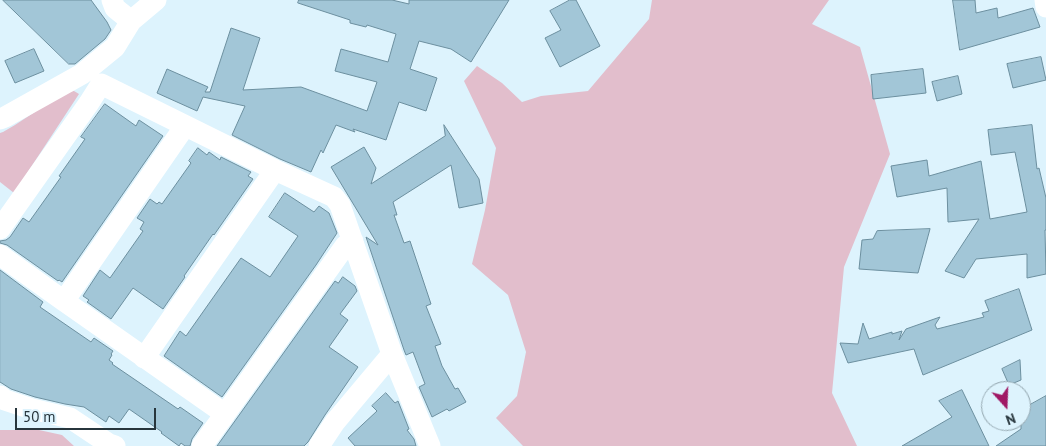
<!DOCTYPE html>
<style>
body{margin:0}
#map{position:relative;width:1046px;height:446px;overflow:hidden;background:#ddf3fd;font-family:"PT Sans",sans-serif}
canvas{display:block}
.north{position:absolute;left:981px;top:381px;width:50px;height:50px;box-sizing:border-box;background:#ddf3fd;border:1px solid #94a7b0;border-radius:50%;rotate:160deg;font-size:14px;font-weight:700;line-height:20px;text-align:center;color:#27353c}
.north::after{content:'';display:block;margin:auto;width:18px;height:22px;background:#a01865;clip-path:polygon(50% 0,100% 100%,50% 72%,0 100%)}
.scale{position:absolute;left:15px;top:408px;width:141px;height:22px;box-sizing:border-box;border:2px solid #27353c;border-top:0;padding-left:6px;font-size:15px;line-height:18px;white-space:nowrap;color:#27353c;-webkit-text-stroke:4px #ddf3fd;paint-order:stroke}
</style>
<div id="map">
<canvas width="1046" height="446"></canvas>
<div class="north">N</div>
<div class="scale">50 m</div>
</div>
<script>
const ctx = document.querySelector('canvas').getContext('2d');
ctx.lineJoin = 'round';
function fillPath(path, color) { ctx.fillStyle = color; ctx.fill(path, 'evenodd'); }
function stroke(path, color, width, dash) { ctx.strokeStyle = color; ctx.lineWidth = width; ctx.lineCap = dash ? 'butt' : 'round'; ctx.setLineDash(dash || []); ctx.stroke(path); }
fillPath(new Path2D(`
 M652 0H829L812 24 860 47 890 154 844 267 832 393 857 446H523L496 418 517 396 526 352 508 295 472 264 485 210 496 148 464 81 477 66 502 83 522 102 541 96 588 91 649 19Z
 M74 91 79 94 14 193 0 182V133L3 132 15 125 65 92Z
 M0 430H39L62 435 74 446H0Z`), '#e2becc');
const building = new Path2D(`
 M3 0H91L107 22 111 30 105 39 75 64H69Z
 M299 0H392L409 4V0H509L471 62 451 49 419 41 410 69 437 78 426 111 399 102 386 140 353 129 355 132 336 125 323 153 321 150 311 172 280 159 232 135 245 106 203 97 197 111 157 93 167 69 208 87 205 92H210L231 28 260 38 243 90 301 87 367 111 377 82 335 71 341 49 388 62 396 34 367 25 366 27 350 23V20L298 3Z
 M570 0H576L600 46 560 67 545 38 561 30 550 11Z
 M953 0H975L976 13 997 8 998 18 1033 8 1040 27 960 50Z
 M34 49 44 71 15 83 5 61Z
 M1041 57 1046 80 1013 88 1007 64Z
 M923 69 926 93 873 99 871 75Z
 M958 76 962 94 937 101 932 82Z
 M105 104 136 126 139 120 163 136 62 282 59 280 58 281 7 245 0 243V241L6 240 10 237 23 218 29 222 61 177 59 176 85 139 81 137Z
 M444 125 479 179 483 203 459 208 451 165 393 202 397 215H394L404 243 410 241 431 304 426 306 441 344 435 346 442 366 455 389 458 388 466 402 449 411 447 409 432 417 419 387 425 384 413 352 406 355 404 350 366 237 378 245 331 167 364 147 376 168 371 184 445 136Z
 M1032 125 1037 169 1039 168 1046 198V230H1045L1046 274 1027 278V254L976 259 964 278 945 271 979 219 948 222 947 188 897 197 891 166 927 160 929 176 981 161 990 219 1027 212 1015 152 991 155 988 130Z
 M198 148 207 155 209 152 220 160 221 157 251 172 248 176 253 179 214 235 213 234 184 276 185 277 163 309 133 288 111 319 87 302 89 300 83 296 100 270 110 278 143 231 140 229 144 222 137 218 150 199 157 204 159 202 162 204 191 163 189 161Z
 M285 193 314 212 319 206 329 213 337 233 316 265 222 397 164 356 180 331 186 336 241 258 270 277 298 236 269 217Z
 M930 229 918 273 859 269 862 240 873 239 877 231Z
 M0 270 43 302 40 307 91 342 94 338 113 351 111 354 112 355 109 360 113 363 112 364 178 409 180 407 203 423 192 439 190 446H185L181 443 179 446 161 433 162 432 129 409 119 423 109 416 106 422 84 407 65 404 35 397 11 389 0 382Z
 M343 277 355 286 357 291 340 314 348 320 329 347 358 367 325 415 308 442 304 446H217L335 281 338 283Z
 M1019 289 1032 330 923 375 914 349 848 363 840 343 858 344 863 323 869 339 892 332V334L902 331 899 340 906 329 940 317 935 325 937 329 984 317 982 313 989 311 985 301Z
 M1020 360 1021 380 1009 385 1002 369Z
 M962 390 989 446H902L952 417 939 401Z
 M386 393 395 403 398 401 409 429 407 430 414 439 416 446H355L348 438 377 411 372 406Z
 M1046 396V446H996L1021 429V410Z`);
fillPath(building, '#a2c6d7');
stroke(building, '#6c8f9f', 1);
stroke(new Path2D(`
 M112 0 115 8 131 21
 M1045 0 1046 7
 M0 119 5 117 82 74 115 47 131 21 156 0
 M275 170 334 197 340 205 392 354 430 446
 M0 229 89 103 101 84 275 170 144 358
 M0 255 64 301 185 126
 M64 301 225 414 345 246 353 241
 M0 396 5 400 32 409 70 418 109 444 115 446
 M202 446 225 414
 M319 446 335 422 392 354`), '#fff', 21);
</script>
